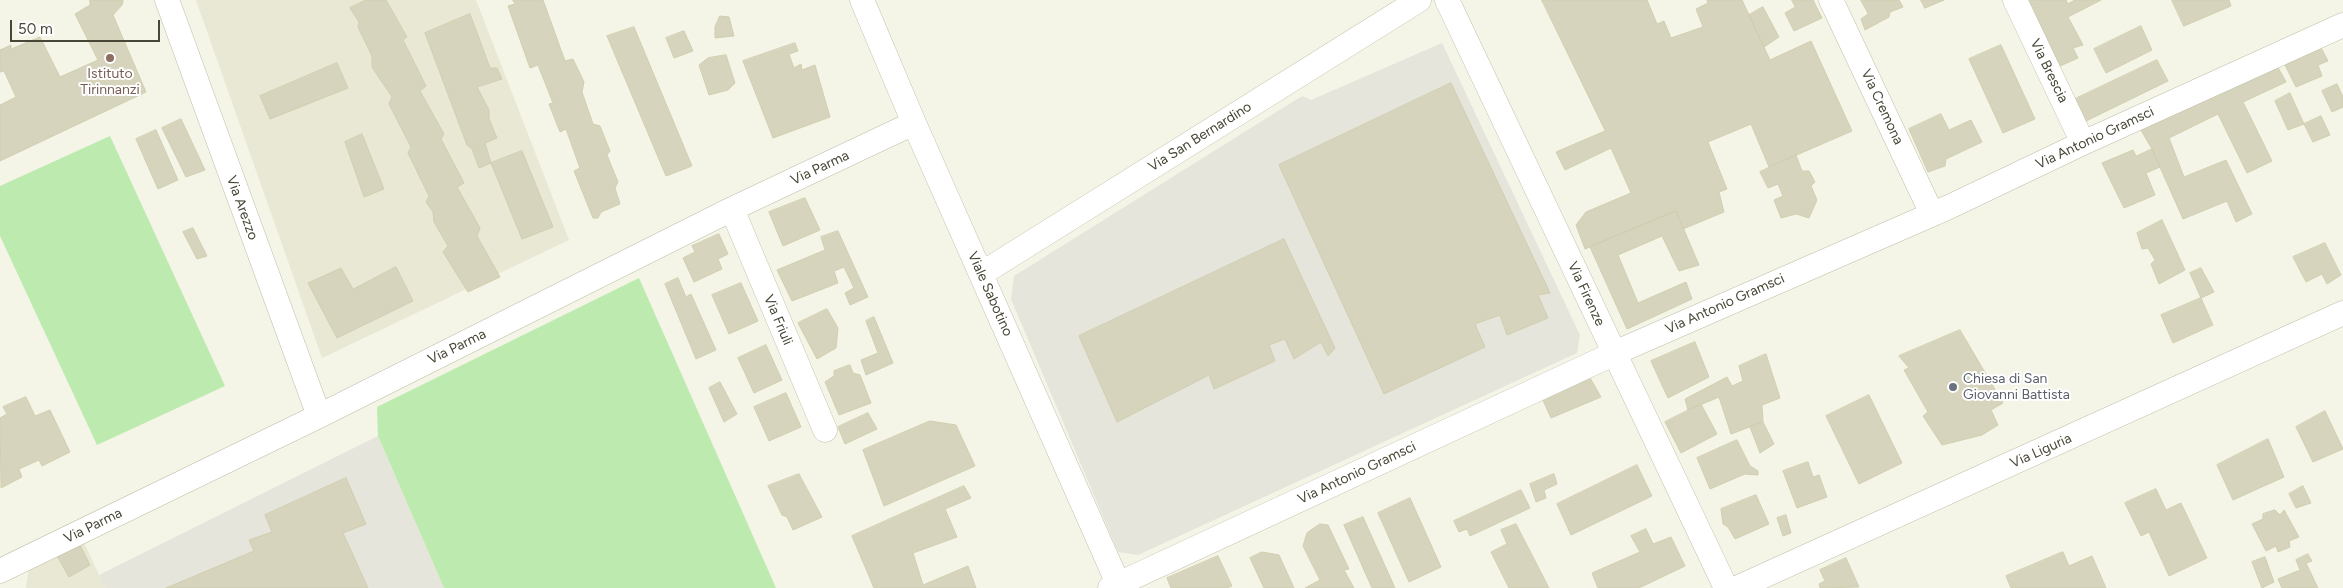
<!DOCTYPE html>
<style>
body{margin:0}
#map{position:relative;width:2343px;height:588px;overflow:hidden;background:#f4f4e7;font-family:Figtree,sans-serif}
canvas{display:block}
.scale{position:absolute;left:10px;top:20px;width:150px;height:22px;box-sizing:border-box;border:2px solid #484636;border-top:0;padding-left:6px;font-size:15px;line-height:18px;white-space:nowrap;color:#484636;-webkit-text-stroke:4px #fff;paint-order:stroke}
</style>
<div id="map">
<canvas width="2343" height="588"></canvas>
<div class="scale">50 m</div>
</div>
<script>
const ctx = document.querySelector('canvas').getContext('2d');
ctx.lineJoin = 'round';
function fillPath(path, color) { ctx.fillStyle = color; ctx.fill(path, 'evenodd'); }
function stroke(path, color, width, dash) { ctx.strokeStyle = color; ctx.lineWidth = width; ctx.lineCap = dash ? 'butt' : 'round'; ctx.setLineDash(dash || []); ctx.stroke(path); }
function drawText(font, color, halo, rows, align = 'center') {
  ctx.font = font + ' Figtree,sans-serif'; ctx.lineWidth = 4; ctx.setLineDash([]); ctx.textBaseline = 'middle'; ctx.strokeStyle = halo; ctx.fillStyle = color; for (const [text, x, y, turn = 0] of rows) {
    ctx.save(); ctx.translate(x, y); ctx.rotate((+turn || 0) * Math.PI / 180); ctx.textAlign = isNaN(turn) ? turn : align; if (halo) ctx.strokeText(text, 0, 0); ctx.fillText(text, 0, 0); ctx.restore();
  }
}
fillPath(new Path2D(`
 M196 0H476L569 240 322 358Z
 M81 536 105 588H26L30 561Z`), '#e8e8d5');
fillPath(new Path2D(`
 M1442 43 1580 335 1577 353 1138 555 1118 552 1011 299 1014 276 1302 96 1311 100Z
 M378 436 444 588H105L99 575Z`), '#e6e5dc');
fillPath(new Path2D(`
 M110 136 225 386 97 445 0 236V186Z
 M639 278 776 588H444L378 436 377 407Z`), '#bdeaae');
const building = new Path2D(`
 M90 0H123L122 5 113 15 146 92 0 161V105L16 97 4 71 0 72V50L11 45V49L40 37 60 77 98 60 75 14 90 5Z
 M366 0H386L407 37 403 40 426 86 420 91 444 134 441 139 464 183 457 187 480 228 477 236 500 277 468 292 443 252 448 246 434 222 433 212 426 202 429 196 408 153 411 147 389 104 392 97 372 67V56L358 27 359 22 350 8Z
 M513 0H543L565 61 573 59 584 82 582 92 593 124 600 126 610 151 607 155 618 182 615 188 620 204 601 212 598 218H593L574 171 580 168 566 129 560 132 549 104 553 103 538 65 530 68 508 6 515 4Z
 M1542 0H1647L1657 24 1664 21 1671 38 1703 27 1696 9 1708 3 1707 0H1742L1770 60 1811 41 1852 131 1769 167 1751 124 1708 142 1727 189 1719 192 1724 212 1683 229 1676 211 1585 249 1576 225 1586 212 1631 193 1611 148 1565 170 1556 152 1605 131Z
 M1792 0H1813L1822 18 1794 31 1785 13 1795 7Z
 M1861 0H1899L1903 7 1890 12 1889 17 1865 30 1861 19 1868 14Z
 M1921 0H1944L1925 8Z
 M2029 0H2066L2068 4 2075 0H2101L2068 17 2083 45 2073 48 2078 58 2058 67 2027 1Z
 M2172 0H2229L2231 6 2184 26Z
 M1763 7 1779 37 1764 47 1749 15Z
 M470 14 490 68H497L502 79 477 87 489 110V119L497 138 485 143 491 163 479 168 472 149 467 145 425 33Z
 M720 16 729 17 734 36 715 38V27Z
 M2141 26 2152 50 2106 73 2094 49Z
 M634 27 692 166 666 176 607 36Z
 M684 31 693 51 674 58 666 38Z
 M2318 42 2328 61 2318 65 2322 76 2296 87 2282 59Z
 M795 43 798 51 789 54 794 68 801 64 802 70 815 65 830 117 773 138 743 61Z
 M2001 45 2035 119 2003 133 1969 59Z
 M726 55 735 83 728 90 709 95 699 65 708 58Z
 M2157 60 2168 81 2082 123 2071 101Z
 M2275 62 2286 82 2243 102 2272 161 2247 173 2218 114 2169 138 2184 177 2226 160 2252 214 2236 222 2227 201 2183 219 2152 149 2138 125Z
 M337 63 348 88 270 119 260 96Z
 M1451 83 1550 293 1538 295 1548 318 1507 335 1500 315 1475 324 1485 347 1384 394 1279 165Z
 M2337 84 2343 97V107L2332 112 2322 91Z
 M2290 93 2304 124 2288 130 2275 101Z
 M1941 114 1949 130 1971 120 1982 142 1946 159 1945 166 1928 172 1909 129Z
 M2321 116 2330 135 2313 142 2304 124Z
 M181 119 205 170 186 177 162 128Z
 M156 130 178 180 158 189 136 139Z
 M362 134 384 189 364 197 345 142Z
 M2152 149 2160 167 2146 173 2155 195 2124 208 2102 163 2133 150 2136 156Z
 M522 151 553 227 522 239 491 163Z
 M1796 155 1802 171H1809L1815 182 1811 186 1817 200 1809 218 1796 214 1781 218 1774 200 1783 196 1778 184 1768 188 1760 172Z
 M805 198 820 230 783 246 769 212Z
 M1676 211 1699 265 1679 271 1662 236 1618 255 1638 303 1686 282 1692 299 1627 329 1590 247Z
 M2162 220 2185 270 2159 284 2151 264 2155 260 2148 248 2142 249 2137 233Z
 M193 228 207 256 197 259 183 232Z
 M838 231 868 297 850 305 845 293 854 288 844 267 834 271 838 283 792 301 777 270 825 250 821 237Z
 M719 234 728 254 718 259 722 269 694 282 683 258 695 252 692 246Z
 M1284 239 1335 348 1328 356 1321 342 1294 359 1285 339 1269 345 1275 361 1214 389 1209 375 1117 422 1079 336Z
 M2325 243 2341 275 2327 284 2322 274 2306 282 2293 257Z
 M396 267 413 301 337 338 308 283 341 268 353 289Z
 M2201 268 2214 292 2201 298 2190 273Z
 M678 278 686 297 691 294 716 350 696 359 665 284Z
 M741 283 758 321 729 334 712 295Z
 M2201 298 2213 325 2173 343 2161 315Z
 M827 309 838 328 836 348 817 359 798 323Z
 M874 317 893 363 866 375 861 360 878 353 866 321Z
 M1960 330 2003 403 1991 410 1998 425 1982 435 1942 445 1923 416 1928 412 1904 370 1909 368 1899 356Z
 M1695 342 1709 377 1668 398 1651 361Z
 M766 345 782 380 754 393 738 358Z
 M1766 354 1780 398 1762 405 1763 422 1731 434 1719 397 1688 410 1685 399 1727 377 1732 386 1743 381 1739 366Z
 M850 365 853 373 860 375 871 403 839 415 825 382 834 376V371Z
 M1589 376 1601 397 1551 418 1542 398Z
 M720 382 737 414 724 422 709 388Z
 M786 393 801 427 769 441 754 407Z
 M1869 395 1902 463 1859 484 1826 416Z
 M26 397 35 416 50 410 70 452 42 466 39 460 19 469 22 477 1 488 0 418 7 414 3 407Z
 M1701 404 1717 434 1681 453 1665 422Z
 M2325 411 2343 449 2313 462 2296 427Z
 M868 413 877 429 845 444 838 427Z
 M930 421 956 425 975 466 884 506 863 450Z
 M1763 422 1774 444 1760 453 1750 427Z
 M2268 439 2284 477 2233 500 2217 465Z
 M1737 440 1750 466 1758 471V475L1745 474 1710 489 1697 458Z
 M1808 462 1813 477 1819 475 1827 497 1797 508 1783 471Z
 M1637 465 1652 496 1571 535 1557 504Z
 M799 474 822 517 793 530 787 517 782 515 768 486Z
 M1554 474 1557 484 1544 490 1546 498 1536 502 1530 484Z
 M346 478 366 524 343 533 368 588H166L254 551 249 540 272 532 265 515Z
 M964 486 971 498 945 509 957 537 913 553 923 585 968 566 976 588H874L852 536Z
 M2303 486 2311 503 2296 508 2289 494Z
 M2156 489 2166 510 2181 503 2207 558 2169 576 2149 532 2141 536 2125 503Z
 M1521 490 1530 508 1470 536 1467 529 1459 532 1454 521Z
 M1756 495 1769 524 1735 539 1728 527 1723 524 1721 509Z
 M1410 498 1441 567 1409 582 1378 513Z
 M2275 510 2280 515 2284 510 2299 537 2289 541 2290 547 2278 552 2276 546 2266 551 2252 524 2263 519V514Z
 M1786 515 1791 533 1783 536 1777 518Z
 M1363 517 1395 588H1372L1344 525Z
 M1320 524 1328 525 1349 569 1344 570 1354 588H1305L1320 580 1303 546 1307 533Z
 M1516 524 1549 588H1509L1491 552 1507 544 1501 530Z
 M1646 529 1653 544 1671 537 1685 566 1639 588H1598L1592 573 1640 552 1631 536Z
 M79 543 90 565 69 577 56 554Z
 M1262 552 1279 555 1294 588H1264L1250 558Z
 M2063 552 2069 566 2092 556 2106 588H2011L2006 576Z
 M2308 554 2312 561 2306 563 2318 588H2282L2278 579 2300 570 2296 560Z
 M1218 556 1232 586 1227 588H1171L1167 578Z
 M2265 557 2274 582 2262 588 2252 562Z
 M1846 558 1859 587 1820 588 1819 584 1825 581 1820 570Z`);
fillPath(building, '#d6d4bc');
stroke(building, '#d1ceaf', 1);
const minor = new Path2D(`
 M167 0 319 416
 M862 0 914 123 1120 588
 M1447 0 1726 588
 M1831 0 1932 214
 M2015 0 2083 143
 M732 209 825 430
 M981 274 1419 0
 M0 571 319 416 732 209 914 123
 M1110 588 1626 348 1949 207 2083 143 2343 25
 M1737 588 2343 313`);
stroke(minor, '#c0bfa9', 25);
stroke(minor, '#fff', 24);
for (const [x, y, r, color] of [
 [110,58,5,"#8d6e63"],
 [1953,387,5,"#6b7280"]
]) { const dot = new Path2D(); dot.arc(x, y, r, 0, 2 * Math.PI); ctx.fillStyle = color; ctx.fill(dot); stroke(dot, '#fff', 2); }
drawText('14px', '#484636', '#fff', [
 ["Via Brescia",2049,71,64],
 ["Via Cremona",1882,107,65],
 ["Via San Bernardino",1200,137,-32],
 ["Via Antonio Gramsci",2095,138,-25],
 ["Via Parma",820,168,-25],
 ["Via Arezzo",242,208,70],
 ["Viale Sabotino",990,294,66],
 ["Via Firenze",1586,294,65],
 ["Via Antonio Gramsci",1725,304,-24],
 ["Via Friuli",778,320,67],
 ["Via Parma",457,347,-26],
 ["Via Liguria",2041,451,-24],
 ["Via Antonio Gramsci",1357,473,-25],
 ["Via Parma",93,526,-26]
]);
drawText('14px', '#785e54', '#fff', [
 ["Istituto",110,74],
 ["Tirinnanzi",110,90]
]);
drawText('14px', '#5b616d', '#fff', [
 ["Chiesa di San",1963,379],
 ["Giovanni Battista",1963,395]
], 'left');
</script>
